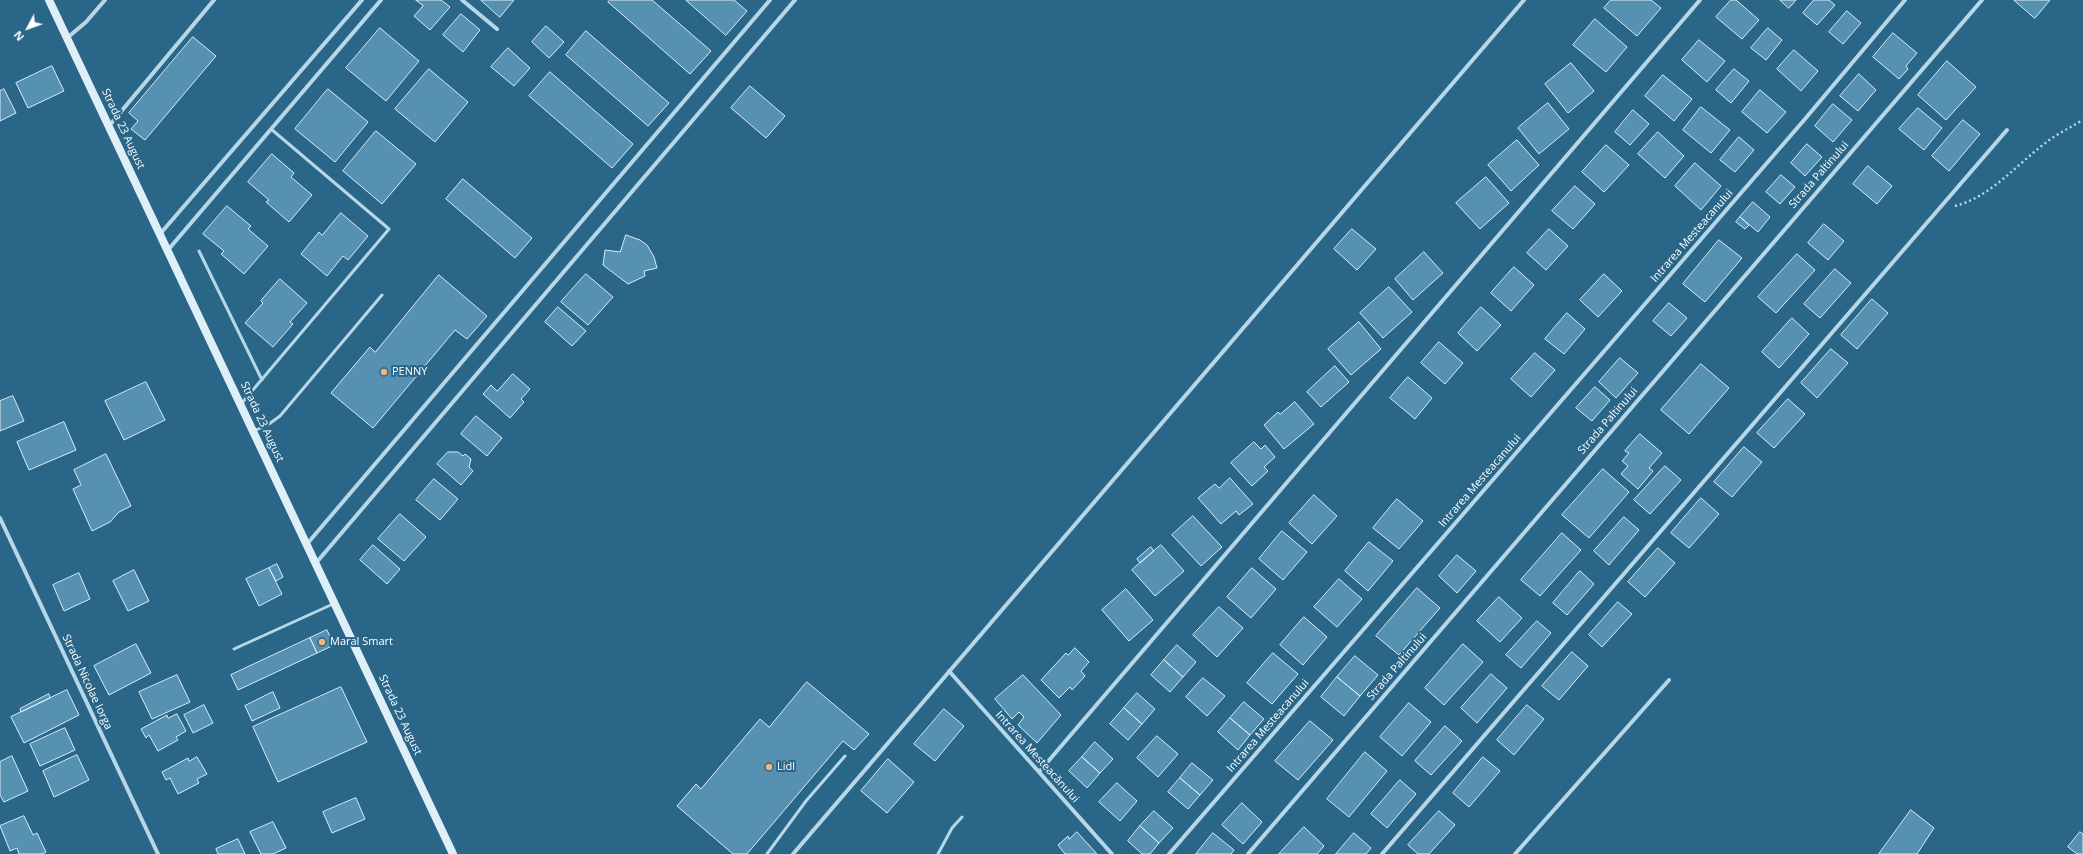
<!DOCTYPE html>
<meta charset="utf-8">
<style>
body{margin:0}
#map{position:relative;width:2083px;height:854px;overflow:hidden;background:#296688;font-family:"Open Sans",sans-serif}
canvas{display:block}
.north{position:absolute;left:8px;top:8px;width:40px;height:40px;-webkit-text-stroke:3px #296688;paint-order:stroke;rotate:229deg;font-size:11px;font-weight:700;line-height:16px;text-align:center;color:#fff}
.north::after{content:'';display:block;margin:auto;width:14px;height:18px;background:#fff;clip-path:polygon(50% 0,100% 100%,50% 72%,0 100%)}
</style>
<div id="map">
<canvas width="2083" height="854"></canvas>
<div class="north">N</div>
</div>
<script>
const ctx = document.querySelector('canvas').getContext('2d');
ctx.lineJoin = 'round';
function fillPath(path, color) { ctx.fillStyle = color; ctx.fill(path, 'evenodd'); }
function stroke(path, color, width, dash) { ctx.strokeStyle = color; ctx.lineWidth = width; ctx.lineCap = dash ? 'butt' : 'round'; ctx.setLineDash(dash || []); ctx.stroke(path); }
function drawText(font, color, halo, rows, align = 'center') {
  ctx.font = font + ' "Open Sans",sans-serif'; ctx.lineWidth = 4; ctx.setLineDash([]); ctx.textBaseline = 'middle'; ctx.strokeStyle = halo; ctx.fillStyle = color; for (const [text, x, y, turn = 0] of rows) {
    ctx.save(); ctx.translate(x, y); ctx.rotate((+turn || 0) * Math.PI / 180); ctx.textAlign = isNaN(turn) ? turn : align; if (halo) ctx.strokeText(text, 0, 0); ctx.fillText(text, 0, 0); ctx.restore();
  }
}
const building = new Path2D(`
 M416 0H441L450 7 430 30 414 16 423 6Z
 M481 0H514L500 17Z
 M610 0H652L711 51 690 74 608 2Z
 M686 0H734L747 11 726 35Z
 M1611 0H1651L1661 8 1637 36 1604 8Z
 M1731 0H1736L1759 20 1742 39 1716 17Z
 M1780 0H1796L1789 8Z
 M1814 0H1829L1835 5 1817 25 1803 13Z
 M2014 0H2050L2035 18Z
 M1847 11 1861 23 1843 44 1829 32Z
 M461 14 480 30 463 52 443 35Z
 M1595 19 1627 47 1606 72 1573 45Z
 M546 26 564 42 549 58 532 42Z
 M380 28 419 61 386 101 346 68Z
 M1768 28 1782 40 1766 60 1751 48Z
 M586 31 669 103 648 126 566 55Z
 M1893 33 1917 53 1906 66 1908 69 1899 79 1873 57Z
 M193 37 216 56 145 140 131 129 138 121 129 113Z
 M1699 40 1725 61 1707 82 1682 60Z
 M508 48 530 68 514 86 491 67Z
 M1794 50 1818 71 1801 91 1777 69Z
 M1947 61 1976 87 1946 120 1918 95Z
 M1571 63 1594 91 1568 113 1545 84Z
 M52 66 64 91 28 108 16 83Z
 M429 69 468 102 435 142 395 109Z
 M1734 69 1749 81 1731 103 1716 90Z
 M550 72 633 144 612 168 529 96Z
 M1859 74 1876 90 1858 111 1840 96Z
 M1663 75 1692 99 1674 121 1645 96Z
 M750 86 785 116 766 138 731 108Z
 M4 89 16 113 0 121V91Z
 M328 89 368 122 335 162 295 129Z
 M1760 90 1786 112 1767 133 1742 112Z
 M1548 103 1569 129 1539 154 1518 128Z
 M1833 104 1852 120 1833 142 1815 126Z
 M1701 107 1730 130 1711 153 1683 130Z
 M1918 108 1942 128 1924 150 1899 129Z
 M1633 110 1649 124 1630 145 1615 132Z
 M1963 120 1980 134 1949 171 1932 156Z
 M376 131 416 164 382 204 343 171Z
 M1658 132 1684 156 1665 178 1638 154Z
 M1739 137 1754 150 1735 172 1720 160Z
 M1517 140 1539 165 1511 191 1488 165Z
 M1807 144 1822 157 1805 176 1791 163Z
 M1606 145 1629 165 1604 192 1582 172Z
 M272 154 294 173 291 177 312 195 289 222 266 202 269 200 248 182Z
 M1695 163 1721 186 1701 210 1675 186Z
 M1868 166 1892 186 1877 204 1853 184Z
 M1781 175 1795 187 1780 204 1766 192Z
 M1486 177 1509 203 1480 229 1456 203Z
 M463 179 532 238 515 258 446 199Z
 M1575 186 1595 204 1573 229 1552 211Z
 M1753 202 1770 217 1758 232 1740 217Z
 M227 206 251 226 248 229 268 246 244 274 221 254 224 251 203 234Z
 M341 213 368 236 348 260 343 256 327 276 301 254 319 232 322 235Z
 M1740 217 1749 225 1745 229 1736 222Z
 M1824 224 1844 241 1828 260 1808 243Z
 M1352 229 1376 249 1357 270 1334 249Z
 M1549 229 1568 246 1546 270 1527 253Z
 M626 235 640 240 647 245 654 257 657 268 644 271 645 276 628 284 603 265 605 250 620 252Z
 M1719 240 1742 258 1705 302 1683 284Z
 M1424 252 1443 273 1413 300 1395 279Z
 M1797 254 1815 270 1776 313 1758 297Z
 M1514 267 1534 285 1511 311 1491 293Z
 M1835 269 1851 283 1820 318 1804 304Z
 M586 274 613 297 588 325 561 302Z
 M1604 274 1622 291 1598 317 1580 300Z
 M439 275 487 316 467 339 455 330 373 428 331 393 370 347 375 352Z
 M280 279 307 303 290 322 293 324 273 347 245 323 263 303 261 301Z
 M1389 287 1412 312 1383 338 1360 313Z
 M1872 299 1888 313 1857 349 1841 335Z
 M1669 303 1687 318 1671 336 1653 321Z
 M558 307 586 331 572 346 545 322Z
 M1481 307 1501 325 1477 351 1458 333Z
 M1567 313 1585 329 1564 354 1545 339Z
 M1792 318 1809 334 1779 368 1762 352Z
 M1359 322 1381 349 1351 375 1328 349Z
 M1439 342 1463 363 1445 384 1421 363Z
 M1831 349 1848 363 1817 398 1801 383Z
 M1535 353 1555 370 1531 397 1511 379Z
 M1620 358 1638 373 1616 398 1599 382Z
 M1701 364 1729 388 1689 434 1661 410Z
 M1335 366 1349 382 1321 407 1307 392Z
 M513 374 530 389 521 399 524 402 510 418 483 394 491 385 497 391Z
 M1408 377 1432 398 1415 419 1390 398Z
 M146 382 165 420 124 440 105 401Z
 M1595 387 1610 400 1592 421 1576 408Z
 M13 396 24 421 0 431V401Z
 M1788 399 1805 414 1774 448 1757 433Z
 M1295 402 1314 424 1284 449 1264 425 1278 412 1280 414Z
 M476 416 502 438 487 456 461 434Z
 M64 422 76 450 29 470 17 442Z
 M1640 434 1662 453 1649 468 1653 471 1638 489 1621 474 1628 466 1622 461 1629 453 1625 451Z
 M1254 442 1261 449 1265 445 1275 457 1264 467 1268 471 1252 486 1231 463Z
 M1744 447 1762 462 1732 497 1714 482Z
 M448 452H458L463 456 465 454 471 459 469 467 473 471 461 485 437 464Z
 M106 454 131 506 119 512 110 522 92 531 73 489 81 485 74 470Z
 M1665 466 1681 480 1650 514 1634 500Z
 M1603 469 1629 492 1589 538 1562 515Z
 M1230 478 1253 504 1239 515 1236 511 1221 524 1198 498 1215 484 1219 488Z
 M434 479 458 499 440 520 416 500Z
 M1314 495 1337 516 1312 544 1289 523Z
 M1701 498 1719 514 1689 548 1671 533Z
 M1397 499 1423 521 1399 549 1373 528Z
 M400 514 426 537 404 561 378 539Z
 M1193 516 1222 547 1201 566 1172 535Z
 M1624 517 1639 530 1609 565 1594 551Z
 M1282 531 1307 552 1283 580 1259 559Z
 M1562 533 1581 550 1540 596 1521 580Z
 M1369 542 1393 561 1368 591 1345 571Z
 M373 545 400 569 387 584 360 560Z
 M1161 545 1184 571 1155 596 1132 570Z
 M1151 547 1154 551 1140 563 1137 559Z
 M1658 548 1675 563 1645 597 1628 582Z
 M1457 555 1476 571 1457 593 1439 576Z
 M277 564 283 577 276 581 269 568Z
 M269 568 282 594 259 606 246 579Z
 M1252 568 1276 589 1251 618 1227 597Z
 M134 570 149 601 128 611 113 581Z
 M1580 571 1594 584 1567 615 1553 603Z
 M79 573 90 599 64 611 53 585Z
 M1339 579 1362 599 1337 627 1314 607Z
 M1417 588 1440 608 1399 655 1376 636Z
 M1126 589 1153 620 1129 641 1102 610Z
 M1499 597 1522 618 1500 642 1477 621Z
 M1618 602 1632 614 1602 647 1589 635Z
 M1219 607 1243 628 1217 657 1193 635Z
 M1304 617 1327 637 1303 665 1280 645Z
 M1537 621 1551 633 1521 668 1506 655Z
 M327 630 334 645 317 653 310 638Z
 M310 638 317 653 238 690 231 675Z
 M136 644 151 673 109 695 94 666Z
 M1463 644 1483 662 1444 705 1425 688Z
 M1177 645 1196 662 1183 677 1164 660Z
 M1075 648 1089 662 1081 671 1085 676 1072 690 1070 687 1059 698 1041 680 1066 653 1068 655Z
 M1572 652 1588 666 1559 700 1542 686Z
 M1273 653 1298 674 1272 704 1247 683Z
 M1355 656 1378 675 1360 696 1337 677Z
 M1164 660 1183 677 1170 692 1151 675Z
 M1491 674 1507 688 1477 723 1461 708Z
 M177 675 190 702 152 719 139 692Z
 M1023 675 1061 715 1037 743 1018 725 1024 717 1019 712 1012 719 995 699Z
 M1337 677 1360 696 1344 716 1321 697Z
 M1203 678 1225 696 1207 716 1186 697Z
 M807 682 869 734 854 750 843 741 747 854H733L677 806 696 784 701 789 760 719 769 727Z
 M341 687 367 742 278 782 253 727Z
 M67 690 79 715 24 743 11 717Z
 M273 692 280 708 252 721 245 706Z
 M1137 693 1155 709 1142 724 1124 708Z
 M49 694 50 698 21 712 20 709Z
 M1244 702 1264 719 1250 735 1230 718Z
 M1409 703 1431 722 1402 756 1380 737Z
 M204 705 213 723 193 733 184 715Z
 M1527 705 1544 719 1514 755 1497 740Z
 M1124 708 1142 724 1128 740 1110 724Z
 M944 709 964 726 935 761 914 744Z
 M177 714 186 731 176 737 178 740 158 751 149 735 146 738 141 729 167 715 168 718Z
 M1230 718 1250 735 1238 750 1218 732Z
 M1310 721 1333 740 1298 780 1275 761Z
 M1445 726 1462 741 1431 775 1415 761Z
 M65 728 75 750 40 766 30 744Z
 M1157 736 1178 754 1158 777 1137 758Z
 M1095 742 1113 759 1100 773 1082 757Z
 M1365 752 1387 771 1349 817 1327 799Z
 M77 755 89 780 54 797 43 771Z
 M12 756 28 791 4 802 0 795V762Z
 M197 757 207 774 197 779 199 783 178 794 170 778 166 780 162 772 188 758 189 761Z
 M1082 757 1100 773 1087 788 1069 771Z
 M1483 757 1500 771 1469 807 1453 793Z
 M888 759 914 782 887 813 861 791Z
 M1192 763 1213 780 1200 795 1180 778Z
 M1180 778 1200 795 1188 809 1168 792Z
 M1400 780 1416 794 1387 828 1371 814Z
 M1117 783 1137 801 1120 821 1099 802Z
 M356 798 365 819 332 833 323 812Z
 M1242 803 1262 822 1243 844 1222 825Z
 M1911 810 1934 828 1917 854H1879Z
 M1154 811 1173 828 1159 843 1140 826Z
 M1439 811 1455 825 1429 854H1418L1408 845Z
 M24 816 33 835 37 833 46 852 42 854H19L17 848 10 851 0 826Z
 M273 822 286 848 273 854H261L250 832Z
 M1140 826 1159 843 1150 854H1142L1128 841Z
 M1304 827 1324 846 1317 854H1279Z
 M1077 832 1097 854H1065L1058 845 1068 836 1069 839Z
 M2080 832 2083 834V854H2077L2068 847Z
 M1213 833 1234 850 1231 854H1196Z
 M1354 833 1371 848 1366 854H1336Z
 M238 839 245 854H218L216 849Z`);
fillPath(building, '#5691b1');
stroke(building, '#d9edf7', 1);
stroke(new Path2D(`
 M1955 206C1991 197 2018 163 2048 141 2059 133 2071 127 2083 120`), '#b6d7e8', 2.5, [2, 3]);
stroke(new Path2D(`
 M199 251 262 380
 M241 404 389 229 271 129
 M254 431 269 424 280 416 382 295
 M234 649 333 604
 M767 854 806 801 845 756
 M938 854 952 828 962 817`), '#b6d7e8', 3);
stroke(new Path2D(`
 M462 0 497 29
 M67 38 86 22 105 0
 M109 126 214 0
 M160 234 362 0
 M168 250 381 0
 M0 518 158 854
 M307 544 770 0
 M316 563 795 0
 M949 671 1112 854
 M1039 772 1700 0
 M793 854 1524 0
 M1169 854 1805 119 1905 0
 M1248 854 1982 0
 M1382 854 2007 130
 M1515 854 1669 680`), '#b6d7e8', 4);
stroke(new Path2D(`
 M49 0 453 854`), '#dfeff7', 8);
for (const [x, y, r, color] of [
 [384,372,4,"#efb67d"],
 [322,642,4,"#efb67d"],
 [769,767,4,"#efb67d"]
]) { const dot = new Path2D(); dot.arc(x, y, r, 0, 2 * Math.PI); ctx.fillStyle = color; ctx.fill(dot); stroke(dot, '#296688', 1.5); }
drawText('11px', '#fff', '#296688', [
 ["Strada 23 August",123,129,65],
 ["Strada Paltinului",1819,175,-49],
 ["Intrarea Mesteacanului",1692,236,-49],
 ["Strada Paltinului",1608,421,-49],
 ["Strada 23 August",262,422,65],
 ["Intrarea Mesteacanului",1480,481,-49],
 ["Strada Paltinului",1397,667,-49],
 ["Strada Nicolae Iorga",87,682,65],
 ["Strada 23 August",400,715,65],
 ["Intrarea Mesteacanului",1268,726,-49],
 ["Intrarea Mesteacănului",1037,757,48]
]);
drawText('11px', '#fff', '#296688', [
 ["PENNY",392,372],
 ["Maral Smart",330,642],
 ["Lidl",777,767]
], 'left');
</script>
